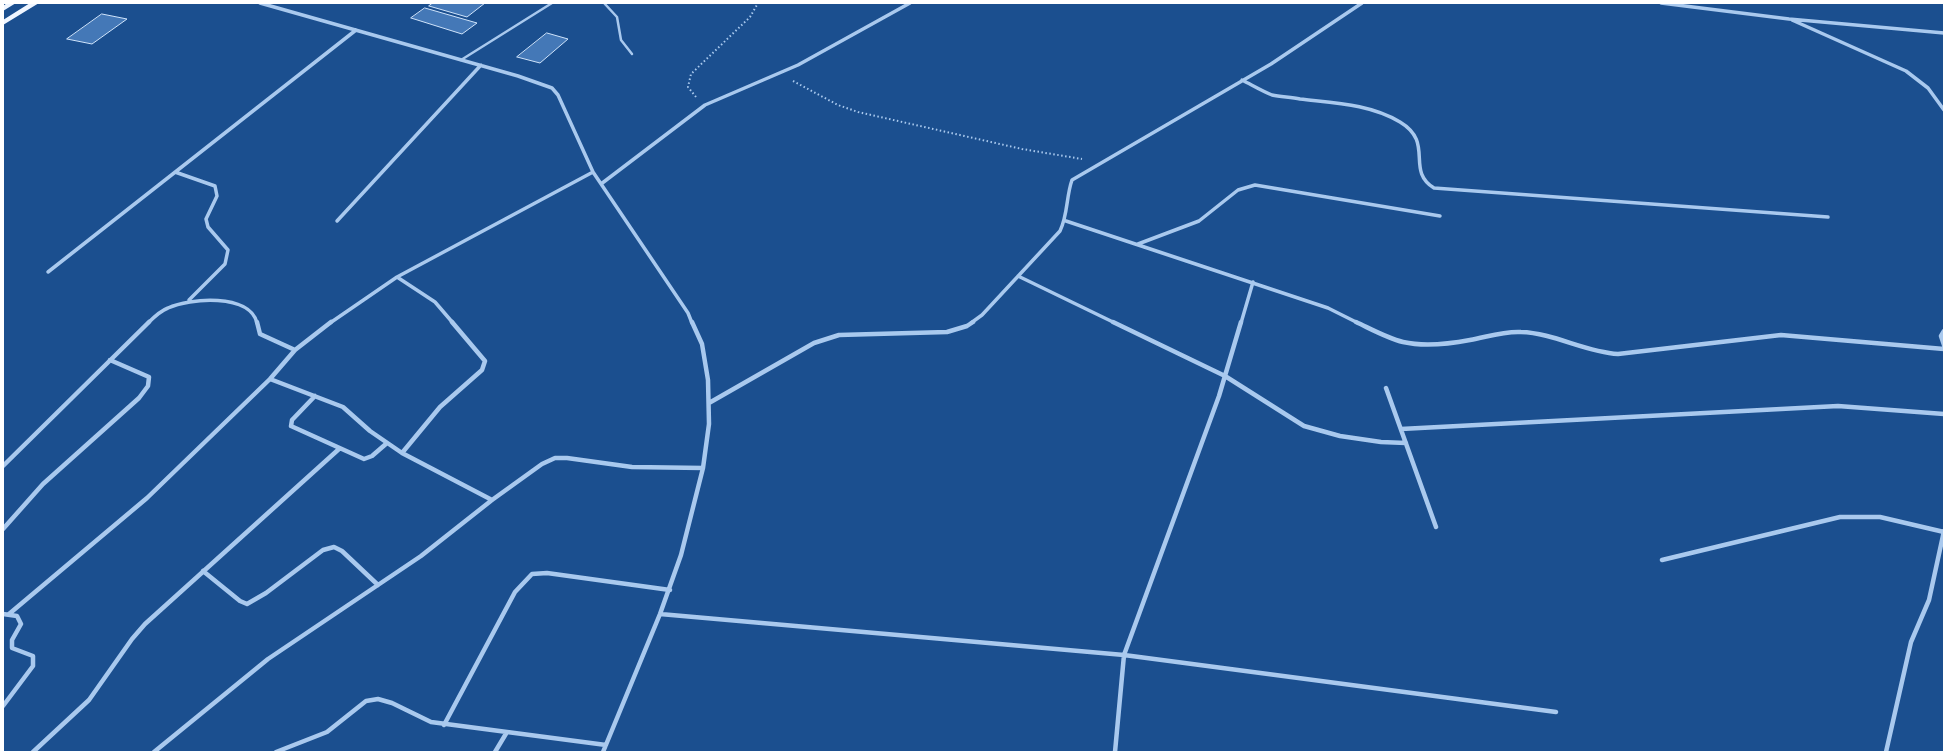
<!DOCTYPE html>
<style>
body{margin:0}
#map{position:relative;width:1947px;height:755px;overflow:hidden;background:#1b4f8f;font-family:Montserrat,sans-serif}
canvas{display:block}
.frame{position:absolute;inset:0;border:4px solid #fff;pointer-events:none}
</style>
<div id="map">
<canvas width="1947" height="755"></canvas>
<div class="frame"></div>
</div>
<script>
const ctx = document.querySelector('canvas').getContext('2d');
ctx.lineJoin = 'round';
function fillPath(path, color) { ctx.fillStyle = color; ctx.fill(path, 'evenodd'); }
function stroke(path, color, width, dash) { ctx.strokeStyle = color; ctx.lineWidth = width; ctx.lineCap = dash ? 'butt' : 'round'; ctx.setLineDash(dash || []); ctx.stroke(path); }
const building = new Path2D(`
 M433 3H485L467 17 429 6Z
 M425 8 477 23 462 34 411 18Z
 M102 14 127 19 92 44 67 39Z
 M547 33 568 39 540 63 517 57Z`);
fillPath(building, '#4478b7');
stroke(building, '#cfe3fa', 1);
stroke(new Path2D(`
 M793 81 838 105 858 112 1022 149 1082 159
 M696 97 688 87 691 74 750 17 758 3`), '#a9c9ee', 2, [1.5, 2.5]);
stroke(new Path2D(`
 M604 3 617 17 621 40 632 54
 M461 60 552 3`), '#a9c9ee', 2.5);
stroke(new Path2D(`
 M260 3 518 76 552 88 558 95 593 172 688 313 692 323
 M1661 3 1789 19 1944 33
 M1792 20 1906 71 1928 88 1944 110
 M1242 80C1252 85 1262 91 1272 95 1281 97 1291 97 1300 99 1334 103 1370 104 1400 122 1435 143 1405 170 1434 188L1828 217
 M175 172 215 186 217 196 206 219 208 227 228 250 225 264 189 300
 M601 184 705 105 798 65 910 3
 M337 221 481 65
 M1066 221 1328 308 1358 323
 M1138 244 1199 221 1238 190 1255 185 1440 216
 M48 272 356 30
 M1018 276 1115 323
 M397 277 435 302 453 323
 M148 323C154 317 160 311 168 308 189 298 250 293 257 323
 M330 323 397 277 593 172
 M971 323 982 315 1060 231C1068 215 1066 197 1072 180L1271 64 1362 3
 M1241 323 1253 282`), '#a9c9ee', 3.5);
stroke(new Path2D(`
 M257 322 260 334 295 350
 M1113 322 1225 376 1304 426 1340 436 1381 442 1406 443
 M1356 322C1371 329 1387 338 1403 342 1425 347 1449 344 1470 340 1487 337 1503 331 1521 332 1554 333 1585 352 1618 354L1781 335 1944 349
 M1944 331 1941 336 1944 345
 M270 379 343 407 370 431 402 453 492 500
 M1386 388 1436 527
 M315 396 292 420 291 426 364 459 372 456 387 443
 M709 403 814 343 839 335 947 332 967 326 973 322
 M1401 429 1838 406 1944 414
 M402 453 440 407 482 370 485 361 452 322
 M3 466 149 322
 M3 529 43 484 139 398 148 386 149 377 110 360
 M1662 560 1840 517H1880L1944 532
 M203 571 240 601 247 604 266 593 323 550 334 547 342 551 378 585
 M3 614 17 616 21 624 12 640V648L33 656V666L3 706
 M9 614 147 498 270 379 295 350 331 322
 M660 614 1124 655 1556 712
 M444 725 515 592 532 574 547 573 670 590
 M33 752 89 700 132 639 145 624 339 449
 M154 752 268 659 421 556 492 500 542 464 555 458H567L632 467 703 468
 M276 752 327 732 366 701 378 699 392 703 431 722 606 745
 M495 752 507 732
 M603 752 660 614 681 555 703 468 709 424 708 380 702 344 692 322
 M1115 752 1124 655 1219 396 1241 322
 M1886 752 1911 642 1929 600 1944 531`), '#a9c9ee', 4.5);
fillPath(new Path2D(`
 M7 3H16L3 11V6Z
 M30 3H39L3 25V20Z`), '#f0f6ff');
</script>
